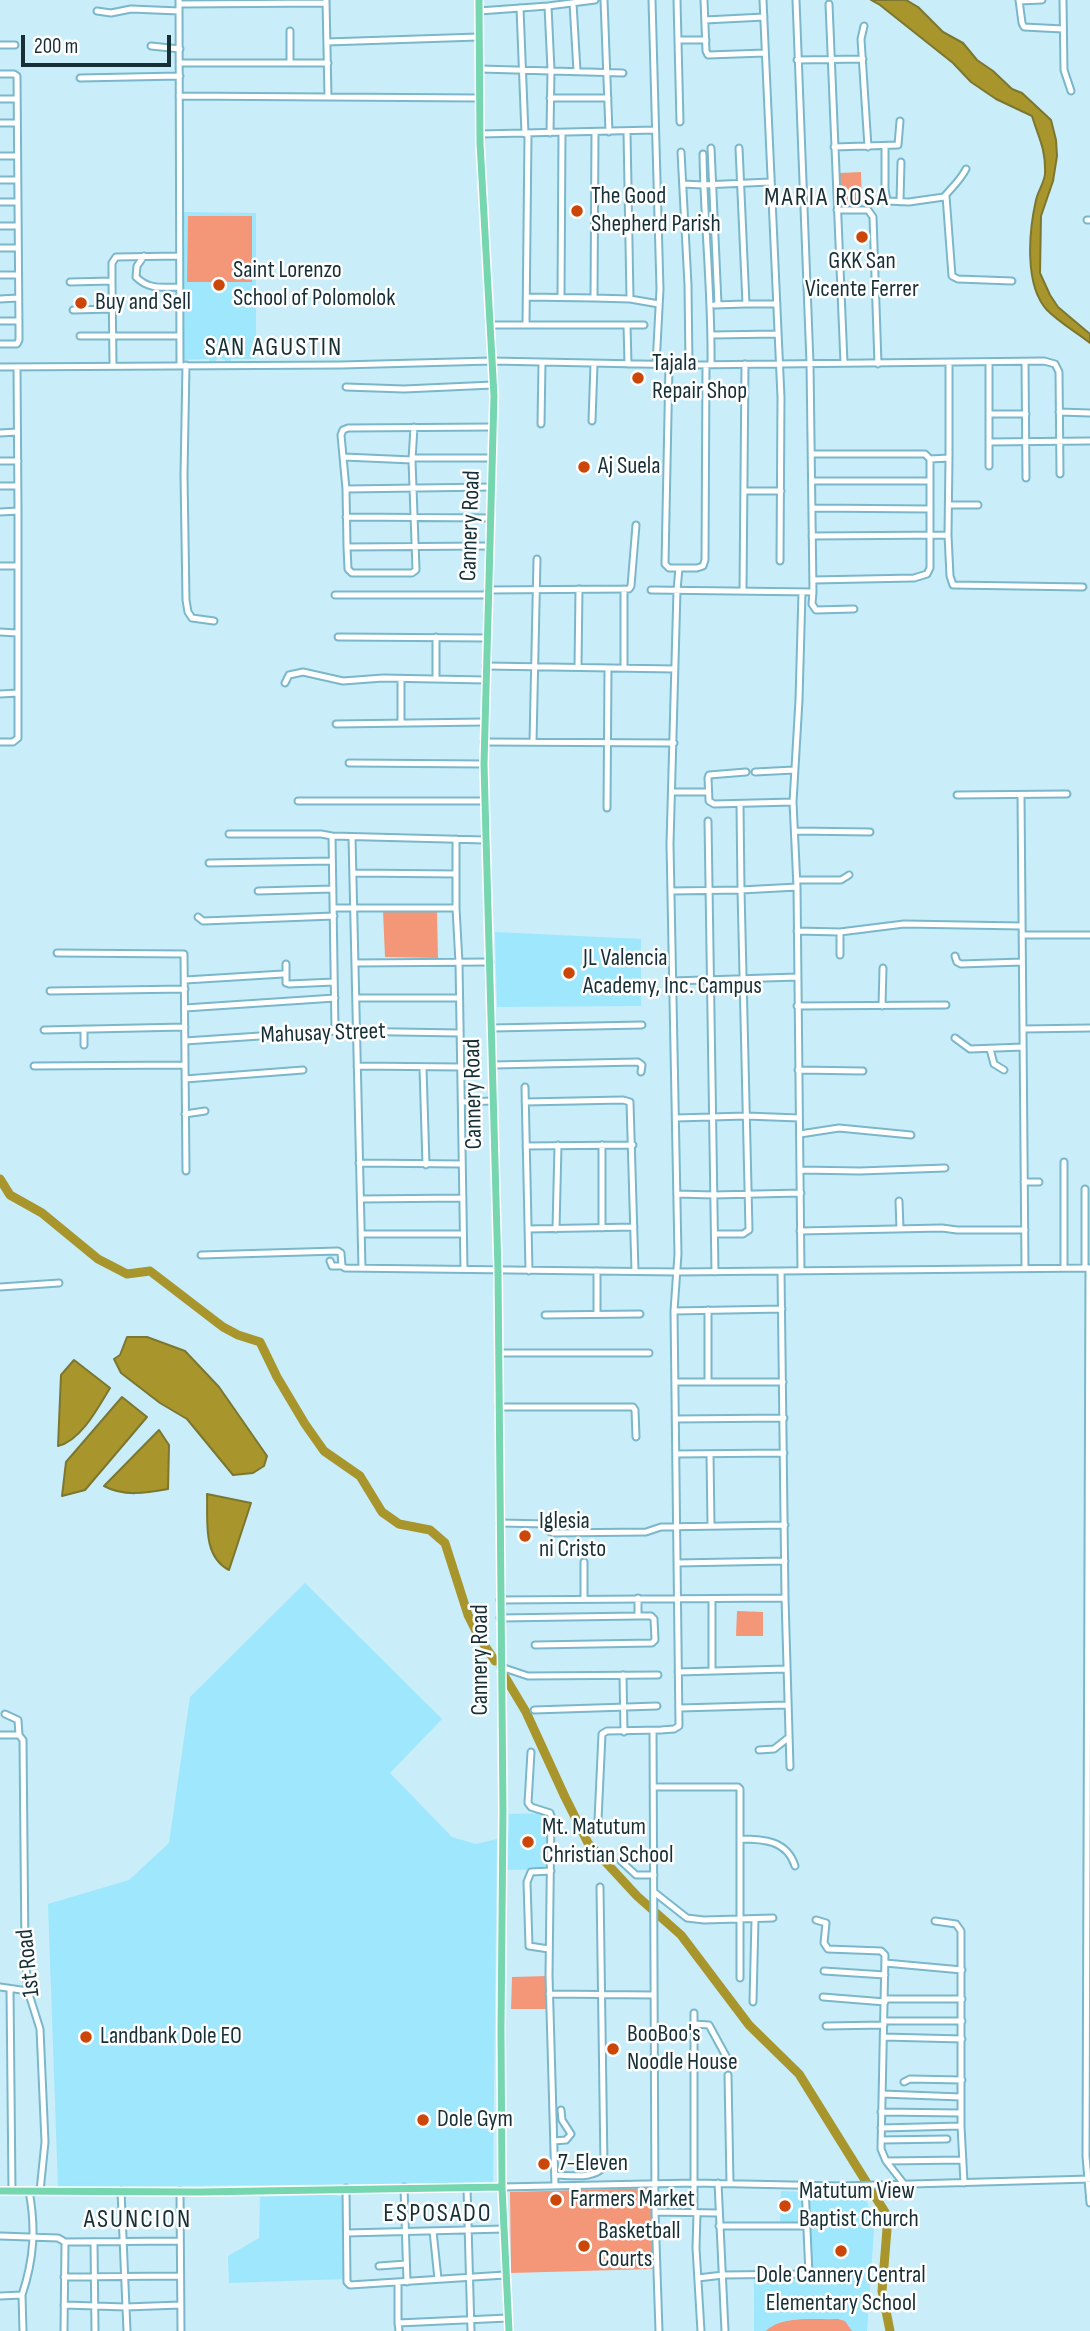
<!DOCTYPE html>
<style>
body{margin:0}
#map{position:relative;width:1090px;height:2331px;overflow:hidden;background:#c9edf9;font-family:"Sofia Sans Condensed",sans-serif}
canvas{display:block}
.scale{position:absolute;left:21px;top:35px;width:150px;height:32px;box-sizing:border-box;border:4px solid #173037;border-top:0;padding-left:9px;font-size:21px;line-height:24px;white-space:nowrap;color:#173037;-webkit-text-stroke:5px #fff;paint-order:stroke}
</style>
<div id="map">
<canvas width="1090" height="2331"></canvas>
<div class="scale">200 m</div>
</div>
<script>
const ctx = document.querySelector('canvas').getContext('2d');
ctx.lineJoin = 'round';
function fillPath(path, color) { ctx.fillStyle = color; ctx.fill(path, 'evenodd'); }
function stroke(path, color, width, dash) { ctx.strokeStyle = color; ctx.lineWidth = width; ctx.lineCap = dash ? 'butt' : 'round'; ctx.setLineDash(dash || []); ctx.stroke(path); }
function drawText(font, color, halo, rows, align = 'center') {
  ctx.font = font + ' "Sofia Sans Condensed",sans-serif'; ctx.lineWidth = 5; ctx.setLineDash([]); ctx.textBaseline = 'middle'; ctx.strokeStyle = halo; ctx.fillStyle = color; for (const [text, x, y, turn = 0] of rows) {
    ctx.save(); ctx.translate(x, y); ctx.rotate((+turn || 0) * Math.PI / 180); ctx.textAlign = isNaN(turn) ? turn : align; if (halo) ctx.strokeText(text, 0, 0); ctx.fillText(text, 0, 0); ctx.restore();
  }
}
fillPath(new Path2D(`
 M183 212 256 213V359H231V363H225V360L218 358 214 363H209V359L182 360Z
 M495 932 641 939V1006L497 1007Z
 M305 1583 442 1719 390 1773 452 1837 476 1844 497 1839 493 2183 58 2187 48 1904 129 1880 169 1843 190 1697Z
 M549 1813V1869L507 1870 509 1814Z
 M808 2189H864L874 2230 867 2331H754V2271L809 2275Z
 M781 2191 804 2192 805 2225H780Z
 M332 2194 343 2197 344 2279 229 2283 228 2256 259 2238 260 2197Z`), '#9fe7fd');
fillPath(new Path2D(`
 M861 172 862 206 841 207 839 173Z
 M188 216H252V282H187Z
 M383 911H437L438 958 385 957Z
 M737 1611 763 1612V1636H736Z
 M547 1976 546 2009H511L512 1977Z
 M653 2188 652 2269 511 2273 510 2192Z
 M838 2319 845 2321 852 2331H766C782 2315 816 2320 838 2319Z`), '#f49778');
const water = new Path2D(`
 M871 0H906L918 7 943 32 963 43 977 60 993 71 1012 89 1022 93 1051 120 1056 140 1057 156 1053 181 1041 216 1040 273 1050 295 1058 307 1090 334V343C1076 332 1060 323 1047 310 1024 285 1029 231 1036 200 1038 191 1044 183 1045 174 1046 149 1039 139 1032 116L996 99 971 82 953 63 880 5Z
 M127 1337H147L185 1351 219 1387 267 1456 264 1466 253 1473 233 1475 187 1419 160 1403 121 1373 114 1359 120 1355Z
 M74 1360 110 1388C99 1406 81 1441 58 1446L61 1375Z
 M122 1397 147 1417 85 1490 62 1496 66 1462Z
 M159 1430 169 1445 168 1489C146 1493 124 1497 104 1486Z
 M207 1494 251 1503 229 1570C202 1556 208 1520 207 1494Z`);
fillPath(water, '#a8962d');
stroke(water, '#7c7730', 2);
stroke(new Path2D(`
 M0 1179 10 1195 42 1213 98 1259 127 1274 150 1271 223 1327 238 1335 260 1342 277 1377 305 1424 324 1451 360 1476 382 1512 399 1524 430 1530 445 1543 468 1615 479 1637 495 1661
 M505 1677 526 1712 565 1797 588 1843 637 1896 681 1935 749 2025 799 2074 888 2217 882 2291 890 2331`), '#a8962d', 9);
const minor = new Path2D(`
 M179 0 180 365
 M326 0 328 97 479 98
 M604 0 609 132
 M652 0 660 289 656 365
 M677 0 680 122
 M704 0 706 51 708 55 765 53
 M763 0 781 397 780 561
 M1019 0 1022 23 1024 27 1063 29
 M1063 0 1064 70 1071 91
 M1019 1 1042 0
 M573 3 577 71
 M179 4 326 3
 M829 4 844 363
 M548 6 551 70 550 133
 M520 8 525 134
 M97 11 111 13 131 9 179 11
 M479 11 548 6 595 0
 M705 20 764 17
 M864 26 861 39 868 147
 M678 40H706
 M327 42 478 37
 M0 45H15
 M151 46 180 49
 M797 60 863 59
 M180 63H328
 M290 63V31
 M480 69 623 73
 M0 74H14L17 76 19 331V340L17 344H0
 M80 78 180 76
 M179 96 328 97
 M550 98H608
 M0 99H17
 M0 123H17
 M627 132 630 299
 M595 133 594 298 630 299 659 304
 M480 134 655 130
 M834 147 898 145 900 121
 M885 147V189L887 201 909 202 944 197C952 187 960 181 966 169
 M711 148 718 304
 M739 148 746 304H777
 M681 152 688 285 689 365
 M703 154C704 224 712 294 711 364
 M0 156H17
 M0 180H17
 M683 184 703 185 770 182
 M946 196 952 276 958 279 1012 281
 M0 202H18
 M900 202 901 162
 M837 210H868L873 217 878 364
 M1087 220H1090
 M0 226H18
 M0 248H18
 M144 256 137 266 136 277C149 290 162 287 179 287
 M0 275H18
 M112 281V263L116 257 179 256
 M70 282 112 281 113 365
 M527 297 594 298
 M561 297 562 133
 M0 299 18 298
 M714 305 746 304
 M73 310 112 309
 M0 321H18
 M490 325H644
 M526 325 528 134
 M627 325 628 364
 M712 335 778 334
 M80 336H180
 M1025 362 1026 478
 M989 363V466
 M186 365 184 475 186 600 188 612 192 618 214 621
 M669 365 665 564 669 568H697L703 566 705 560 706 365
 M0 367 341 365 492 361 689 365 1044 361 1055 364 1059 372 1060 474
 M346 387 404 389 493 385
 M1059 412 1090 413
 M989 414H1026
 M592 421 594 364
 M541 424 542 363
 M0 433 17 432
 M989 442 1090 441
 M812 454H925L930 459V568L927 574 914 578 813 580
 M344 457 412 460
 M413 458H492
 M930 459 949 458V363
 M0 461H18
 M813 481H929
 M0 486H17
 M346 489 491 487
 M744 491H781
 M949 505H978
 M813 508 929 509
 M0 512 18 511 17 367
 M346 517 490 518
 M948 535 949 458
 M812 536 948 535 950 576 953 585 1083 587
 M489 546 347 547 346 489 341 435 343 430 348 428 493 427
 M347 547 348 569 352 573H412L416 570 412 460 414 427
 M0 566H17
 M624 589V668
 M488 590 629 589 631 586 636 525
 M651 590 813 592 810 363 796 0
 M743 591 745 364
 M813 592 812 604 816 610 854 609
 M335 595H488
 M0 632 17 633
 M338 637 487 638
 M436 637V679
 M486 666 675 669
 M578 667 579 589
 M401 679V722
 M285 683 289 675 303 672 343 681 383 678 485 680
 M0 694 18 693
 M336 724 484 722
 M0 742H13L18 738V511
 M484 742 674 743
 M533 742 537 559
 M349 763 484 764
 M746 772 709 775 708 778 709 801 714 804 793 802
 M755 772 794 770
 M673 792H708
 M957 795 1067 794
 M1021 795 1025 1268
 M298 801H484
 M740 804 741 890 797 887
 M607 808 608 668
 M708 821 715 1272
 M795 831 870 832
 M229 834H321L332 836
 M352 837 362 1268
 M456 839V908L459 963 464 1269
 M209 863 332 861
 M353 873 456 874
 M797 880H841L849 875
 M258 891 333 889
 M671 891 741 890 749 1230 743 1234H715
 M334 908H456
 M198 917 203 921 334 916
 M797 931 840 932 904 924 1022 926
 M840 932V955
 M1022 935H1090
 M57 953 184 954 186 1171
 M955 956 957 962 961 964 1022 962
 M355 963 490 962
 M286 974V964
 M185 980 283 974H286V983L289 984 334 982
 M673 981 797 977
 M50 991 185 989
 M356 998H459
 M797 1006 946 1005
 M882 1006 883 968
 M185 1008 335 998
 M492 1028 642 1025
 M84 1029V1045
 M1023 1029 1090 1028
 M44 1030 185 1027
 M335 1031 332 836 485 840
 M955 1038 970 1049 1023 1047
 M185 1041 335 1031 460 1033
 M990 1049 994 1064 1004 1070
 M493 1065 638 1062 642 1065 641 1072
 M34 1066 185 1065
 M357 1066 461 1067
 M423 1068 426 1165
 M798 1070 863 1071
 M185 1079 303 1070
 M525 1087 529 1271
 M462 1102 493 1101
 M525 1102 623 1100 630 1102 635 1271
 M185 1114 205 1111
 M676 1118 746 1116 799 1118
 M800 1134 839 1128 911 1135
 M602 1145V1228
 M526 1146 633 1145
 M1064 1162V1268
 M359 1163 462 1164
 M800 1170 860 1171 945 1168
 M1024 1182H1039
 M677 1194 713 1195 801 1193
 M361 1199 463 1198
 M899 1201 900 1229
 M528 1229 634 1227
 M556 1229 558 1145
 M800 1231 942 1228 957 1230H1025
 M361 1234H463
 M201 1255 338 1251 341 1253 342 1266 345 1268 677 1272 1090 1268
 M330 1261 332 1266H342
 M1085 1268V1189
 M1089 1268 1086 2156 1090 2203
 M781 1271 785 1598 790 1767
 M801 1271 797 887 793 802 799 700 802 592
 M0 1287 59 1283
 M708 1310V1382
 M674 1311 782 1309
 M597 1314V1271
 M545 1315 640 1314
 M499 1353H649
 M675 1382H783
 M499 1407H633L635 1410 636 1437
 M676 1419 784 1418
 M676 1454 784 1453
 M710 1454 711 1526
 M500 1523 548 1524 549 1531 553 1533 646 1532 661 1527 785 1525
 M677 1563 785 1561
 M584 1599V1562
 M712 1599V1671
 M500 1600 785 1598
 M500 1618 638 1616
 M535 1645 652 1643 655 1640 654 1619 651 1616H638V1598
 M501 1667 528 1676 658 1675
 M678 1672 786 1669
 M623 1675 624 1732
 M680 1708 787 1705
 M534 1710 657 1706
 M5 1714 18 1720 19 1735 23 1740 25 1953 28 1991 40 2029 45 2142 40 2191
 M653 1731 655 2212 659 2331
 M0 1735H19
 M759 1750 774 1749 788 1738
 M531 1752 528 1803 531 1807 550 1813 551 1816 549 1975 555 2186
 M653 1787H738L740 1789V1978
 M598 1820 602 1734 607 1731 661 1730 674 1729 679 1726 674 1311 678 1254 670 844 677 590 679 568
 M740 1839C763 1839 787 1840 795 1866
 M621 1861 636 1875H654
 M654 1892 687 1918 704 1920 773 1918
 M816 1920 826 1923 824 1943 828 1949 881 1951 885 1955 881 2149 886 2161 904 2184
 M935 1921 956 1924 961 1931V2126L964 2183
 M549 1949 529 1946 527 1882 531 1872 551 1871
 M885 1963 962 1970
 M824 1971 885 1975
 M0 1987 28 1991
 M10 1989 12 2191
 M549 1994 653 1995
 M823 1997 885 2002
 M885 1999H962
 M753 2002 755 1919
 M694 2013V2213
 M885 2021H962
 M694 2024 709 2025 727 2058
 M826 2026 884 2025
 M884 2037 962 2039
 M728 2075 730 2183
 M904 2082 910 2079 962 2080
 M882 2094 961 2097
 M881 2112 961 2113
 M881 2128 961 2126
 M881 2140 947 2139
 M554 2141 566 2140 571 2134 562 2120 561 2110
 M886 2161 963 2160
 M555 2175C570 2175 595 2180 604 2166L600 1887
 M718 2183 725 2331
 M404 2187 407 2282
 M502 2187 695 2183 840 2186 1090 2179
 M346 2188 347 2282 350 2285 505 2275
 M467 2188 471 2331
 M121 2191 127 2331
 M180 2191 181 2331
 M655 2212 718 2213
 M697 2213 696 2248 701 2331
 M719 2226H806
 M433 2231 438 2279
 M347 2233 504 2229
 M0 2236 58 2238 65 2242
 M94 2242 95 2331
 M379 2266 406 2264
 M64 2277 179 2276
 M698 2278 723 2275 809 2274 805 2186
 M398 2282V2323
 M22 2295 23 2331
 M0 2296 22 2295C34 2259 36 2228 29 2191
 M64 2305 126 2307 180 2305
 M64 2331 65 2242 179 2241
 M399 2331 398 2323 508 2318`);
const major = new Path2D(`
 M479 0 480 143 494 396 484 764 498 1271 503 1810 501 2029 502 2187 509 2331
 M0 2191 200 2192 502 2187`);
stroke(minor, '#7ab7ca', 9);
stroke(major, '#fff', 10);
stroke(minor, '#fff', 5);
stroke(major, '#75d6b0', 7);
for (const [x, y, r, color] of [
 [577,211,7,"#cc4607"],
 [862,237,7,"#cc4607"],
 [219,285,7,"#cc4607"],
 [81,303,7,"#cc4607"],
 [638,378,7,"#cc4607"],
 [584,467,7,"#cc4607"],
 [569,973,7,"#cc4607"],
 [525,1536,7,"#cc4607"],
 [528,1842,7,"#cc4607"],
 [86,2037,7,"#cc4607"],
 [613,2049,7,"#cc4607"],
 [423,2120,7,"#cc4607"],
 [544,2164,7,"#cc4607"],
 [556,2200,7,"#cc4607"],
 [785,2206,7,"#cc4607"],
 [584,2246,7,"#cc4607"],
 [841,2251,7,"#cc4607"]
]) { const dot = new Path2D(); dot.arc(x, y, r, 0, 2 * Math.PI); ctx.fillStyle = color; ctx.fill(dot); stroke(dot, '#fff', 2.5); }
drawText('24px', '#173037', '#fff', [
 ["The Good",591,197],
 ["Shepherd Parish",591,225],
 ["GKK San",862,262,"center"],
 ["Vicente Ferrer",862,290,"center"],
 ["Saint Lorenzo",233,271],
 ["School of Polomolok",233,299],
 ["Buy and Sell",95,303],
 ["Tajala",652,364],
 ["Repair Shop",652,392],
 ["Aj Suela",598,467],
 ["JL Valencia",583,959],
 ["Academy, Inc. Campus",583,987],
 ["Iglesia",539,1522],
 ["ni Cristo",539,1550],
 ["Mt. Matutum",542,1828],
 ["Christian School",542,1856],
 ["BooBoo's",627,2035],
 ["Noodle House",627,2063],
 ["Landbank Dole EO",100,2037],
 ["Dole Gym",437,2120],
 ["7-Eleven",558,2164],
 ["Matutum View",799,2192],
 ["Baptist Church",799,2220],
 ["Farmers Market",570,2200],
 ["Basketball",598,2232],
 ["Courts",598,2260],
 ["Dole Cannery Central",841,2276,"center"],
 ["Elementary School",841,2304,"center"]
], 'left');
drawText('24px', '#173037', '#fff', [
 ["Cannery Road",471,526,-88],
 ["Mahusay Street",323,1034,-2],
 ["Cannery Road",474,1094,-91],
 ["Cannery Road",481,1660,-90],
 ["1st Road",29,1963,-96]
]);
ctx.letterSpacing = '2px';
drawText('26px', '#173037', '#fff', [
 ["MARIA ROSA",827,198],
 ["SAN AGUSTIN",274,348],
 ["ESPOSADO",438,2214],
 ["ASUNCION",138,2220]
]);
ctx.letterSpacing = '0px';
</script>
